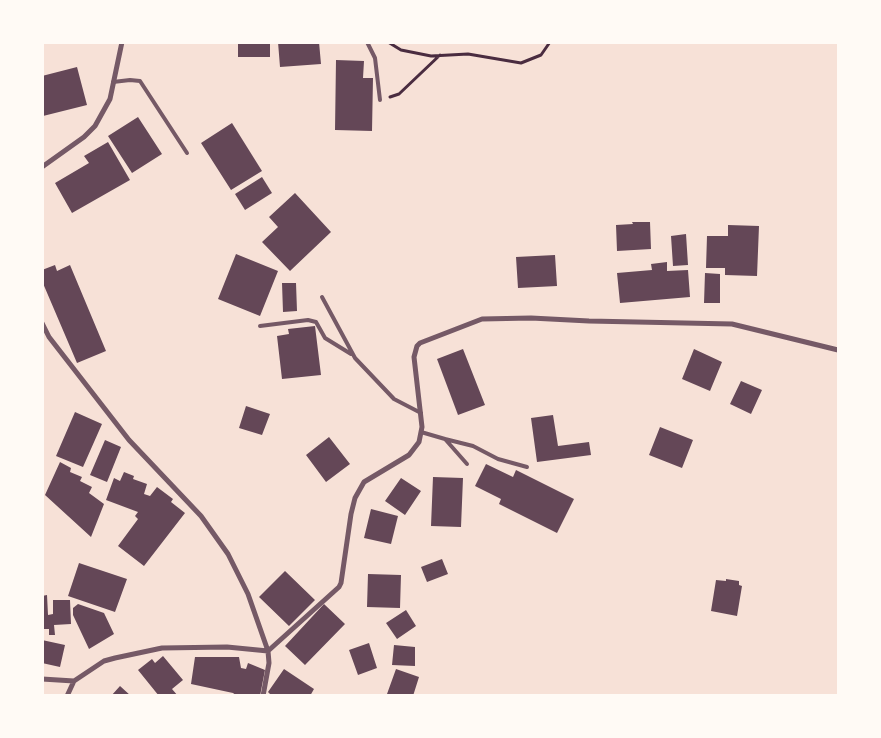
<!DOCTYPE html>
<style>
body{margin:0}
#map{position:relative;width:881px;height:738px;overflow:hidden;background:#f7e1d7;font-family:"Fira Sans",sans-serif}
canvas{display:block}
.frame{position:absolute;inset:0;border:44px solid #fffaf5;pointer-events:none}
</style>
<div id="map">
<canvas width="881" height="738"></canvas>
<div class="frame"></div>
</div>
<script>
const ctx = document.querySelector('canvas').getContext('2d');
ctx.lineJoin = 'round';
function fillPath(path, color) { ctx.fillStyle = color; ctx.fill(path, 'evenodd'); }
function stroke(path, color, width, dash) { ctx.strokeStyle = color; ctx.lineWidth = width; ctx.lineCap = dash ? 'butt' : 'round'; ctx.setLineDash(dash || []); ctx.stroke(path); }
fillPath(new Path2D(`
 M238 42H270V57H238Z
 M278 42H319L321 64 280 67Z
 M336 60 364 61 363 78H373L372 131 335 130Z
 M77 67 87 105 43 116 42 76Z
 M138 117 162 154 132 173 108 136Z
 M232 123 262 171 231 190 201 143Z
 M108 142 130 180 72 213 55 183 89 163 84 156Z
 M262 177 272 193 245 210 235 194Z
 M295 193 331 232 290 271 262 242 278 227 269 217Z
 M632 222H650L651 249 617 251 616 225 633 224Z
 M728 225 759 226 757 276 725 275V268H706L707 236H728Z
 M686 234 688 265 673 266 671 236Z
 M236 254 278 271 260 316 218 299Z
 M555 255 557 286 518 288 516 257Z
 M667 262V271L688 270 690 297 620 303 617 273 652 270 651 264Z
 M55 265 57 271 70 265 106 351 77 363 42 281V270Z
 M705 273 720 274V303H704Z
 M282 283H296L297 311 283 312Z
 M315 326 321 375 282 379 277 336 289 334 288 329Z
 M463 349 485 405 458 415 437 359Z
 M694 349 722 362 710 391 682 379Z
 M741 381 762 390 751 414 730 404Z
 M246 406 270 414 262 435 239 428Z
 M75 412 102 424 83 467 56 456Z
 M553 415 558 446 589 442 591 455 537 462 531 418Z
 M660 427 693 440 682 468 649 455Z
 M329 437 350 464 326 482 306 455Z
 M105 440 121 447 107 482 90 475Z
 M60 462 71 468 70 472 82 477 80 481 92 487 89 493 104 504 91 537 45 495Z
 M486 464 513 477 516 470 574 499 557 533 499 504 501 499 475 486Z
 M124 472 134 476 133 479 147 484 144 494 150 496 157 487 173 499 171 502 185 513 144 566 118 546 138 519 135 516 138 512 106 500 114 478 120 481Z
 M433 477 463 478 461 527 431 526Z
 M401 478 421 491 405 515 385 501Z
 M371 509 398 516 391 544 364 538Z
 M442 559 448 574 427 582 421 567Z
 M79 563 127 579 115 612 68 596Z
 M285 571 315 600 289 626 259 597Z
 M368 574 401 575 400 608 367 607Z
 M726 579 739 581V585L742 586 737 616 711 611 716 580 726 581Z
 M47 595 48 615 53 614V600H70L71 624 54 625 55 635H49V629H42V596Z
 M78 604 104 613 114 634 89 649 73 615V608Z
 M324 604 345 624 305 665 285 646Z
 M406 610 416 626 397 639 386 623Z
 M42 640 65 645 60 667 42 663Z
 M369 643 377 668 358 675 349 650Z
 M394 645 415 647V666L392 665Z
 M163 656 183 680 172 689 178 696H159L138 670 152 659 155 663Z
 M195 657H239L241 668 246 669 248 663 265 670 260 696H237L233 693 191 684Z
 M284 669 314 689 310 696H272L268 692Z
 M396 669 419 677 413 696 387 694Z
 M120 686 131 696H111Z`), '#644757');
stroke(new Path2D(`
 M388 42 401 50 431 56 468 54 521 63 541 55 550 42
 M390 97 399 94 440 55`), '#4a2c40', 3);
stroke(new Path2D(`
 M367 42 375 58 380 100
 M113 82 130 80 140 81 187 153
 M322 297 355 358 394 399 421 413
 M260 326 308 320 316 322 325 338 351 354
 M421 432 445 439 467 464
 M445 439 473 446 498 459 527 467`), '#755966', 4);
stroke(new Path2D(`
 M42 167 84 137 95 126 110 99 122 42
 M42 323 49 337 129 440 201 516 228 554 248 594 268 651 269 663 263 696
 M42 679 74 681
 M67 696 74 681 104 661 115 658 162 648 227 647 268 651 339 587 341 583 351 514 355 498 364 482 409 455 419 442 422 427 414 357 417 346 420 343 482 319 531 318 589 321 732 324 838 350`), '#755966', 5);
</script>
